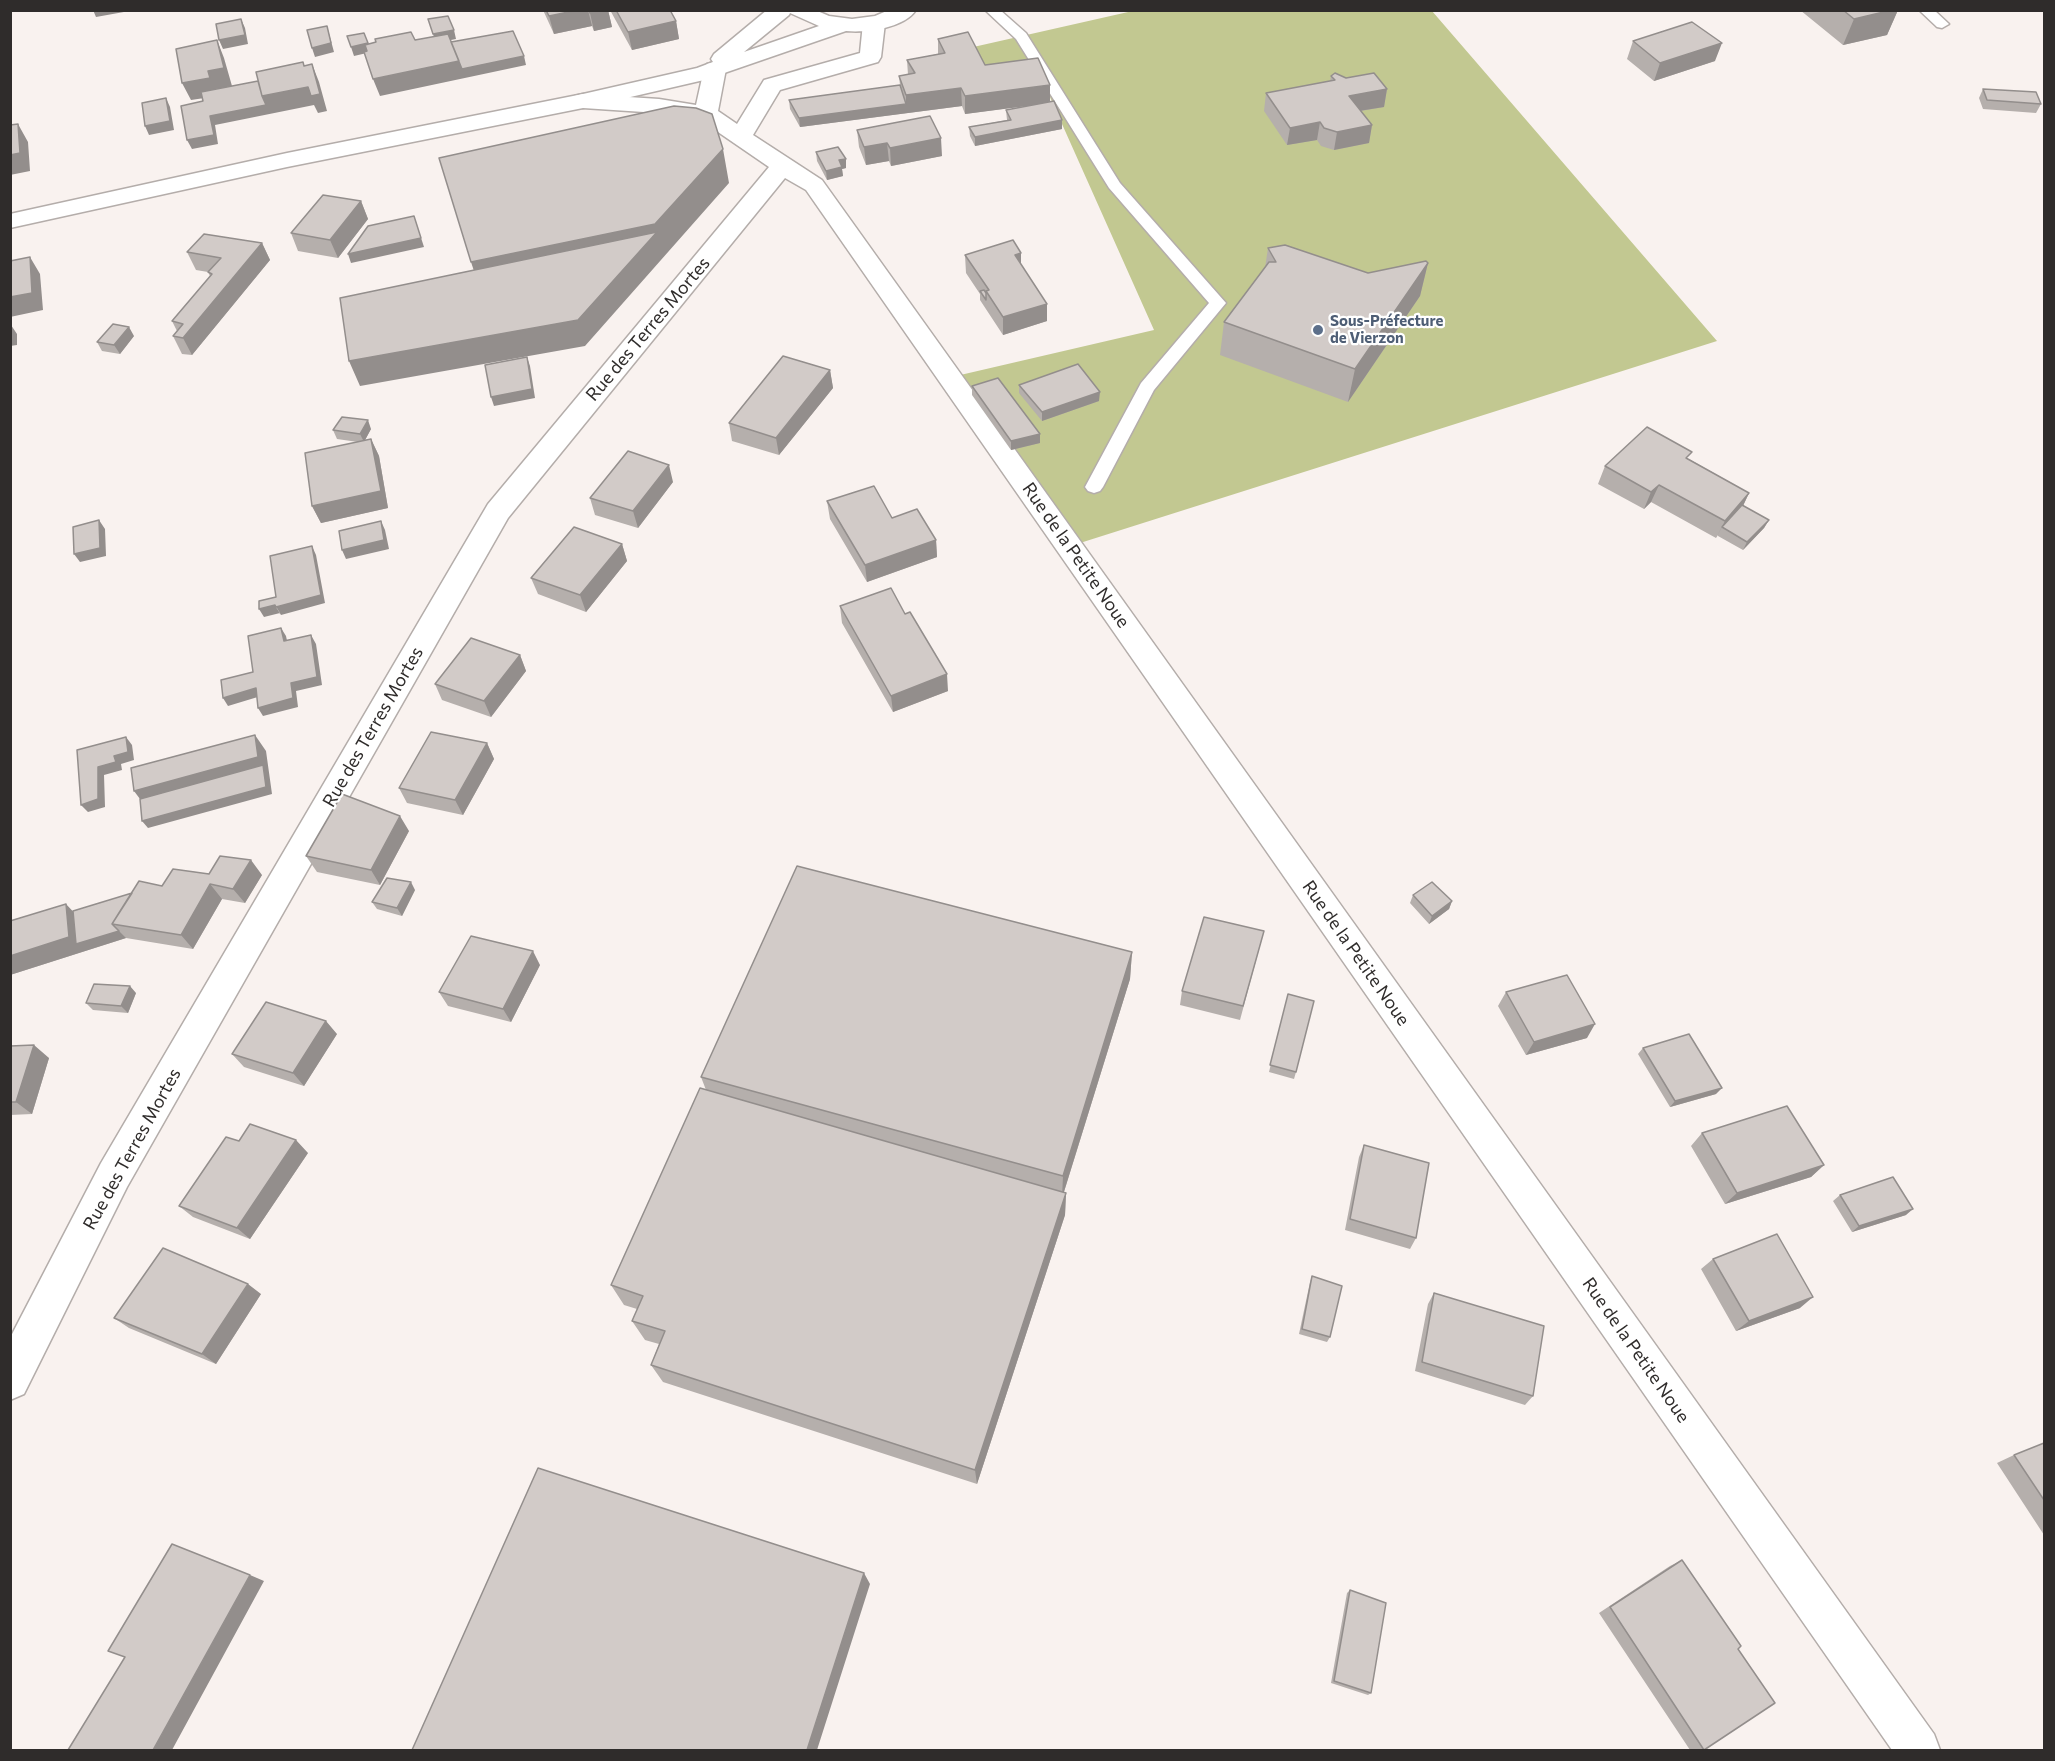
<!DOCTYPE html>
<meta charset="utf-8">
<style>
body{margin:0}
#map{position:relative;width:2055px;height:1761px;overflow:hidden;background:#f9f2ef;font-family:Commissioner,sans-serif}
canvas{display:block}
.frame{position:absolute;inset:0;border:12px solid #2f2c2b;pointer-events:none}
</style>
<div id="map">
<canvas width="2055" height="1761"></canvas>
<div class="frame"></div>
</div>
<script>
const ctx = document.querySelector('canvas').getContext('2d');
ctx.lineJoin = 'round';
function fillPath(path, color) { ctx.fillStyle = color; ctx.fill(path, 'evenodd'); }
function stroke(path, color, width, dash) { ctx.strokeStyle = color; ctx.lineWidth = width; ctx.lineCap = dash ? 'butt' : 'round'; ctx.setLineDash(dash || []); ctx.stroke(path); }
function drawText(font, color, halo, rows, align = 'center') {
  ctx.font = font + ' Commissioner,sans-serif'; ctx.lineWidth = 4.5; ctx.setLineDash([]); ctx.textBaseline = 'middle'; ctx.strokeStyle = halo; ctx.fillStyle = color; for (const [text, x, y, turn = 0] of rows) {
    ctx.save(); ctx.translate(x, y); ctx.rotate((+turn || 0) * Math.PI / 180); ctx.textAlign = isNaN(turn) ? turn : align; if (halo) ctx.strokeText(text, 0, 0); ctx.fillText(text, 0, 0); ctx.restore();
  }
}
fillPath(new Path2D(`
 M1137 10 1432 11 1717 341 1080 543 956 376 1154 330 1041 77 983 82 969 48Z`), '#c2c891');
const service = new Path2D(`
 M985 10H1000L1026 33 1120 183 1226 303 1154 390 1103 487 1100 491 1094 493 1088 491 1085 487 1141 383 1209 303 1109 188 1016 39Z
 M1919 10H1934L1949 24 1942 28 1937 27Z`);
const minor = new Path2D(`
 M874 17 882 18 885 23 881 57 878 62 780 90 753 135 822 180 1934 1734 1940 1750H1892L806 190 785 178 508 518 127 1187 24 1394 10 1400V1338L101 1163 488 504 769 167 699 119 659 113 583 108 575 106 572 101 575 96 583 94 659 99 696 105 704 69 707 64 715 62 723 64 726 69 718 111 737 124 764 80 860 53 863 23 866 18Z`);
const primary = new Path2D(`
 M767 10H815L829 16 852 19 875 16 889 10H916C904 28 867 33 846 31L704 80 583 108 287 167 10 228V214L287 153 583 94 697 68 713 62 711 59 714 54ZM790 13 819 26 744 52 789 15Z`);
stroke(service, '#b4adaa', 3);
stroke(minor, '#b4adaa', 3);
stroke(primary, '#b4adaa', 3);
fillPath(service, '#fff');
fillPath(minor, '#fff');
fillPath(primary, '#fff');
fillPath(new Path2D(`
 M543 10H608L612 27 594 31 592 26 554 34Z
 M610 10H670L676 21 679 39 632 50Z
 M1800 10H1898L1887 35 1843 45Z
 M938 39 1050 102 1062 129 975 146 970 136 969 127 1007 120 1006 110 1040 104 965 114 962 106 800 127 790 109 789 100 900 85 899 76 908 75 907 60 938 54Z
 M1633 41 1715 61 1654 81 1627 59Z
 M1331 76 1346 78 1387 89 1384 107 1361 111 1372 125 1369 143 1334 150 1321 146 1317 140 1287 145 1264 111 1266 93 1330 81Z
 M1983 89 2041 104 2036 113 1983 109 1979 98Z
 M857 130 942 156 891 166 889 161 866 165 859 147Z
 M816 152 846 159V168L842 169 843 176 827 180 817 161Z
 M361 201 368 219 338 258 298 251 291 233Z
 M262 243 270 260 192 355 182 354 173 336 177 331 172 321 210 276 208 272 196 270 187 252Z
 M1268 248 1368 273 1428 263 1420 296 1348 402 1220 355 1224 322 1265 268Z
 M965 255 1021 264 1047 321 1003 335 980 300V294L966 273Z
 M134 336 120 354 102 351 97 342Z
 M830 370 833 388 779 455 732 441 729 423Z
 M1019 385 1099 401 1042 421 1019 393Z
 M972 386 1040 434V443L1011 450 972 395Z
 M371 429 365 440 371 439 379 456 388 508 321 523 312 506 358 442 337 439 333 430Z
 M1689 459 1749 493 1743 506 1769 520 1764 528 1743 550 1718 536V535L1716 538 1651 502 1644 509 1598 484 1605 466Z
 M673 482 638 528 595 515 590 498Z
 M827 501 892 518 936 540 937 557 867 582 830 519Z
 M622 544 627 561 586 612 538 594 531 578Z
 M840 606 948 691 893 712 842 623Z
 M520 655 526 671 491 717 442 700 435 684Z
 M487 743 494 759 463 815 407 803 399 788Z
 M409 831 380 885 317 872 306 856Z
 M209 874 262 875 245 903 222 899 193 949 126 938 10 975V921L73 911 162 886Z
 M415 890 402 916 377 909 372 902Z
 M1413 895 1452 901 1449 909 1429 924 1410 903Z
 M1264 931 1240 1020 1180 1005 1182 991Z
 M1132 952 1130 979 1064 1192 1066 1193 1065 1215 977 1484 663 1382 651 1365 659 1344 645 1340 632 1321 637 1309 624 1305 611 1285 706 1090 701 1077Z
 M540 965 511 1022 448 1006 439 992Z
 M1506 992 1587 1038 1526 1055 1498 1006Z
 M136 993 128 1013 93 1010 86 1003Z
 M1288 994 1296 1072 1294 1079 1269 1072Z
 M337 1034 304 1086 244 1067 232 1054Z
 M10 1046 49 1058 32 1114 10 1115Z
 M1643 1048 1716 1094 1670 1107 1638 1054Z
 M1702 1133 1824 1165 1811 1177 1725 1204 1691 1146Z
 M1364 1145 1416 1238 1410 1249 1345 1230 1359 1157Z
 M308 1153 250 1239 193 1217 179 1206Z
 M1840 1195 1906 1215 1852 1232 1833 1201Z
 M1713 1259 1800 1308 1736 1331 1701 1269Z
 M1312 1276 1330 1337 1327 1342 1299 1334 1310 1282Z
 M1434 1293 1533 1396 1525 1405 1415 1371 1428 1304Z
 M261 1294 216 1364 129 1328 114 1318Z
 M2044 1443V1535L1997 1463 2014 1455Z
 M1682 1560 1738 1649 1704 1750H1690L1599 1613 1670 1566Z
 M1350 1590 1371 1693 1368 1695 1331 1683 1347 1593Z`), '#b5afac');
fillPath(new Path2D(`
 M93 10H135L96 17Z
 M578 10H588L592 26 554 34 549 16Z
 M603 10H608L612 27 594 31 590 13Z
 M1892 10H1898L1887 35 1843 45 1854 19Z
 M241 19 245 28 248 44 223 49 219 40Z
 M676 21 679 39 632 50 628 32Z
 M327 26 334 52 315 57 312 48Z
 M454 30 456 39 436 43 433 34Z
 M364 33 371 52 354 56 351 47Z
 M217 40 224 58 232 86 216 89 218 96 191 100 182 83 208 71Z
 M1722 43 1715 61 1654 81 1660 63Z
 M524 56 526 65 380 96 373 79 459 61Z
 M312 64 319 82 327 111 318 113 314 105 215 125 218 144 192 149 187 140 210 116 262 96Z
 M1050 85V103L965 114V96Z
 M961 88 962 106 800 127 799 118 906 104V95Z
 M1387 89 1384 107 1346 113 1349 96Z
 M166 98 170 107 174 130 149 135 145 126Z
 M1062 120V129L975 146V137Z
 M1320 122 1317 140 1287 145 1290 128Z
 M18 124 28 142 30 171 10 175V155Z
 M1372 125 1369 143 1334 150 1337 132Z
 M941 138 942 156 891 166 890 148Z
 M887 143 889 161 866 165 864 147Z
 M723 149 729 183 585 346 360 386 349 361 482 295 471 262Z
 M846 159V168L842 169 843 176 827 180 826 171 839 160Z
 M361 201 368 219 338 258 330 240Z
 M414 216 424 247 351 263 348 254Z
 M262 243 270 260 192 355 183 338Z
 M1021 253V271L1015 255Z
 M30 257 40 274 43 310 10 317V297Z
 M1428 263 1420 296 1348 402 1355 369Z
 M1047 304V321L1003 335V317Z
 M11 325 17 334V345L10 346Z
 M129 327 134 336 120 354 114 345Z
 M527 357 530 366 535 398 494 406 491 397Z
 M830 370 833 388 779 455 776 438Z
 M1100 392 1099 401 1042 421V412Z
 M368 420 371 429 364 442 360 434Z
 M1040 434V443L1011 450V441Z
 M371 439 379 456 388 508 321 523 312 506Z
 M669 465 673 482 638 528 633 511Z
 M1659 485 1651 502 1644 509 1651 492Z
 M1749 493 1741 510 1722 527 1716 538 1725 521Z
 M99 520 105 529 106 556 80 562 74 554Z
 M1769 520 1764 528 1743 550 1747 542Z
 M381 521 385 530 389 549 346 559 342 550Z
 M936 540 937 557 867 582 865 565Z
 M622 544 627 561 586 612 580 595Z
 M312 546 316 555 325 603 281 615 276 607Z
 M275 605 280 613 264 617 259 609Z
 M281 628 286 636 289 650 284 641Z
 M311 635 316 644 322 685 296 691 298 707 263 716 258 708 291 683Z
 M520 655 526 671 491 717 484 701Z
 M947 674 948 691 893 712 891 696Z
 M256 688 261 696 228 706 223 698Z
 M255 735 266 751 272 794 148 828 142 821 146 807 134 791Z
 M126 737 132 745 134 760 121 764 122 770 104 775 105 807 88 812 81 805 98 767 114 756Z
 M487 743 494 759 463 815 455 800Z
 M400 816 409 831 380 885 371 870Z
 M251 860 262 875 245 903 233 889Z
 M411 882 415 890 402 916 397 908Z
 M210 884 222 899 193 949 181 935Z
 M1452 901 1449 909 1429 924 1432 916Z
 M66 904 80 919 119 931 126 938 10 975V956Z
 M533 951 540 965 511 1022 503 1009Z
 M1132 952 1130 979 1062 1198 1063 1176Z
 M130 986 136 993 128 1013 121 1006Z
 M326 1021 337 1034 304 1086 293 1073Z
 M1595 1024 1587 1038 1526 1055 1534 1042Z
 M34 1045 49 1058 32 1114 16 1102Z
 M1722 1088 1716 1094 1670 1107 1675 1101Z
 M296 1140 308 1153 250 1239 237 1228Z
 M1824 1165 1811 1177 1725 1204 1737 1193Z
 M1066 1193 1065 1215 977 1484 975 1470Z
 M1913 1209 1906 1215 1852 1232 1859 1226Z
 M248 1284 261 1294 216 1364 202 1354Z
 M1813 1297 1800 1308 1736 1331 1749 1321Z
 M864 1573 870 1584 817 1750H807Z
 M250 1575 264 1581 172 1750H153Z`), '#938e8c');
const building = new Path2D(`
 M546 10H578L549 16Z
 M589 10H603L590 13Z
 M616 10H670L676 21 628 32Z
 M1843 10H1892L1854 19Z
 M448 16 454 30 433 34 428 19Z
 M241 19 245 35 219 40 216 24Z
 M1692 22 1722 43 1660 63 1633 41Z
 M327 26 331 43 312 48 307 30Z
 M513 31 524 56 462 69 451 42Z
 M411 32 415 40 448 34 459 61 373 79 364 52 367 51 365 45 376 42 375 39Z
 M968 32 985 65 1038 58 1050 85 965 96 961 88 906 95 899 76 915 73 907 60 945 53 938 39Z
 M364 33 368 43 351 47 347 36Z
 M217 40 224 68 208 71 210 78 182 83 176 49Z
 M303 62 304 66 312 64 320 94 311 96 308 87 262 96 256 72Z
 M1335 73 1346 78 1374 73 1387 89 1349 96 1372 125 1337 132 1324 128 1320 122 1290 128 1266 93 1335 80 1331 76Z
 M258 81 262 96 266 105 210 116 214 135 187 140 181 106 203 101 201 92Z
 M900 85 906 104 799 118 789 100Z
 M1983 89 2036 92 2041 104 1987 100Z
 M166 98 170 121 145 126 142 103Z
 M1054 101 1062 120 975 137 969 127 1011 120 1006 110Z
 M674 106 696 108 712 114 723 149 655 224 471 262 439 158Z
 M930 116 941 138 890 148 887 143 864 147 857 130Z
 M18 124 20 153 10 155V125Z
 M838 147 846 159 839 160 842 167 826 171 816 152Z
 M323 195 361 201 330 240 291 233Z
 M414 216 421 238 348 254 368 226Z
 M657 232 578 320 349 361 340 298Z
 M204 234 262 243 183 338 173 336 183 324 172 321 212 274 208 272 221 258 187 252Z
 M1013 240 1021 253 1015 255 1047 304 1003 317 986 291 989 290 965 255Z
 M1285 245 1368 273 1426 261 1428 263 1355 369 1224 322 1269 262H1276L1268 248Z
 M30 257 32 293 10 297V261Z
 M984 290 986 293V300L980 291Z
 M113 324 129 327 114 345 97 342Z
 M783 356 830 370 776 438 729 423Z
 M527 357 532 389 491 397 485 365Z
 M1078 364 1100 392 1042 412 1019 385Z
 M998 378 1040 434 1011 441 972 386Z
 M342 417 368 420 360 434 333 430Z
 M1647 427 1692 452 1686 458 1749 493 1725 521 1659 485 1651 492 1605 466Z
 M371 439 381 491 312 506 305 453Z
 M628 451 669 465 633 511 590 498Z
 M874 486 892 518 917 509 936 540 865 565 827 501Z
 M1742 505 1769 520 1747 542 1722 527Z
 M99 520 100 548 74 554 73 527Z
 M381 521 384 540 342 550 339 531Z
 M574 527 622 544 580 595 531 578Z
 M312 546 321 595 276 607 275 605 259 609V601L276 597 270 556Z
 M891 588 905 614 910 612 947 674 891 696 840 606Z
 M281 628 284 641 311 635 317 677 291 683 293 698 258 708 256 688 223 698 221 680 253 672 248 636Z
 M471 638 520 655 484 701 435 684Z
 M431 732 487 743 455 800 399 788Z
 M255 735 258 757 134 791 131 768Z
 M126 737 128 752 114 756 116 762 98 767V799L81 805 77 750Z
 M263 765 266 787 142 821 140 799Z
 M342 794 400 816 371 870 306 856Z
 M220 856 251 860 233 889 210 884 181 935 112 924 139 881 162 886 173 869 209 874Z
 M797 866 1132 952 1063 1176 701 1077Z
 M387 878 411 882 397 908 372 902Z
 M1432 882 1452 901 1432 916 1413 895Z
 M132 893 112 924 119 931 76 944 73 911Z
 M66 904 69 937 10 956V921Z
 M1204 917 1264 931 1243 1006 1182 991Z
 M471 936 533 951 503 1009 439 992Z
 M1567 975 1595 1024 1534 1042 1506 992Z
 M94 984 130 986 121 1006 86 1003Z
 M1288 994 1314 1001 1296 1072 1270 1065Z
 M266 1002 326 1021 293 1073 232 1054Z
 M1689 1034 1722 1088 1675 1101 1643 1048Z
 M34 1045 16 1102H10V1046Z
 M700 1088 1066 1193 975 1470 651 1365 665 1331 632 1321 643 1296 611 1285Z
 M1787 1106 1824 1165 1737 1193 1702 1133Z
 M250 1124 296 1140 237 1228 179 1206 226 1137 239 1141Z
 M1364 1145 1429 1163 1416 1238 1350 1219Z
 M1893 1177 1913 1209 1859 1226 1840 1195Z
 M1777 1234 1813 1297 1749 1321 1713 1259Z
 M163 1248 248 1284 202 1354 114 1318Z
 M1312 1276 1342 1286 1330 1337 1302 1329Z
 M1434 1293 1544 1326 1533 1396 1422 1362Z
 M2044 1443V1500L2014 1455Z
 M538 1468 864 1573 807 1750H412Z
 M172 1544 250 1575 153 1750H68L125 1657 108 1651Z
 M1682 1560 1741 1646 1738 1649 1775 1703 1704 1750 1610 1607Z
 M1350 1590 1386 1603 1371 1693 1334 1681Z`);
fillPath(building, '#d2cbc8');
stroke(building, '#938e8c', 1.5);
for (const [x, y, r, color] of [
 [1318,330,6,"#5c6f8a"]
]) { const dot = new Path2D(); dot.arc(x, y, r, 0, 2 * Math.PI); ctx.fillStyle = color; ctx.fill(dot); stroke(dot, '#fff', 2); }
drawText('bold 15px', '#4e5e75', '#fff', [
 ["Sous-Préfecture",1330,321],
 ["de Vierzon",1330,338]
], 'left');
drawText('18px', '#2f2c2b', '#fff', [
 ["Rue des Terres Mortes",648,329,-50],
 ["Rue de la Petite Noue",1076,555,55],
 ["Rue des Terres Mortes",373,727,-60],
 ["Rue de la Petite Noue",1356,953,55],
 ["Rue des Terres Mortes",132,1149,-61],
 ["Rue de la Petite Noue",1636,1350,55]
]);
</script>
